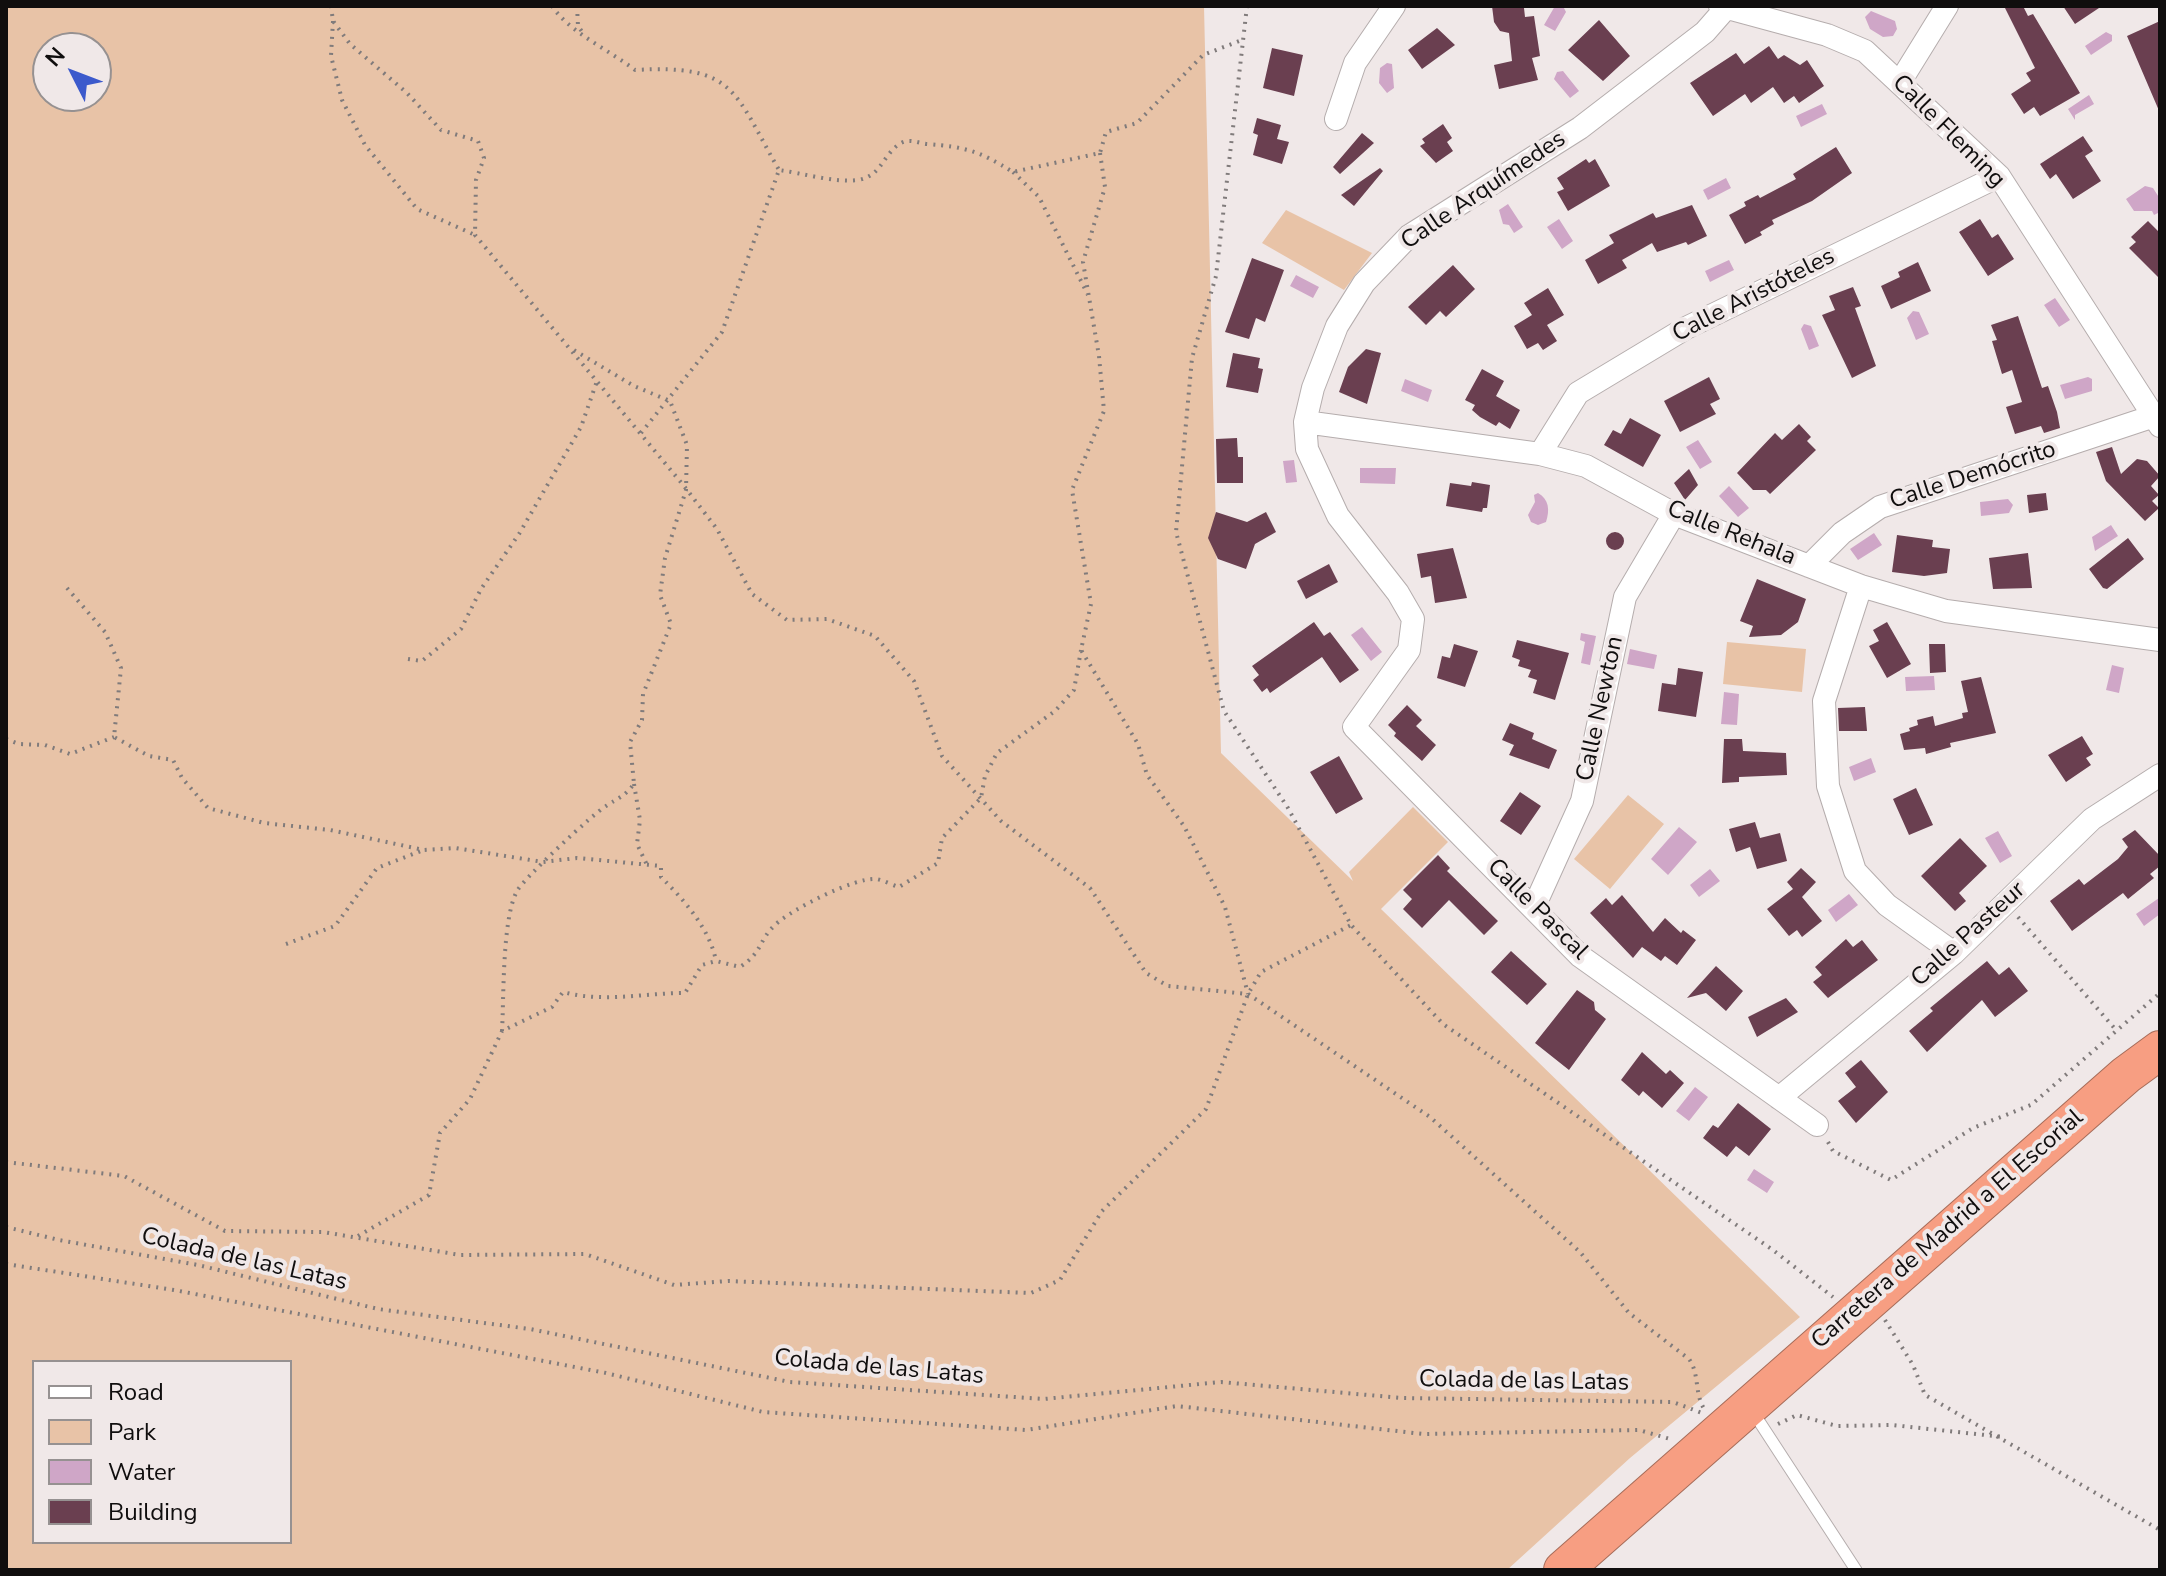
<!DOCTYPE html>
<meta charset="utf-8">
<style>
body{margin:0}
#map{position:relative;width:2166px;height:1576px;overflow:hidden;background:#f0e8e8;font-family:"Nunito Sans",sans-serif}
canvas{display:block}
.frame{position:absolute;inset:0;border:8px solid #100e0e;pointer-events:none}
.legend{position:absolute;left:32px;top:1360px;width:260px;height:184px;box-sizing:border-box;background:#f0e8e8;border:2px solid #969191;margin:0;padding:10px 14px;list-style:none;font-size:24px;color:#100e0e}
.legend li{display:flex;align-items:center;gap:16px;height:40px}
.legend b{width:40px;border:2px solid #969191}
.north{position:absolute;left:32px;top:32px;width:80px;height:80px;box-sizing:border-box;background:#f0e8e8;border:2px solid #969191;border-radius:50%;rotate:312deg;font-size:22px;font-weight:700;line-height:32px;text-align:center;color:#100e0e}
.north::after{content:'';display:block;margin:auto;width:28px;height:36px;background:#3c5acc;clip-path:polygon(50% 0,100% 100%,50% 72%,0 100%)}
</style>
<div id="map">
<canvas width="2166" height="1576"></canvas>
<div class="frame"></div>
<ul class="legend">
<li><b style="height:10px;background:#fff"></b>Road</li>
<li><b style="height:22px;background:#e8c3a7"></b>Park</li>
<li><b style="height:22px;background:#cfa6c7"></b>Water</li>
<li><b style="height:22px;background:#6a3f50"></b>Building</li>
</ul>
<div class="north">N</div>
</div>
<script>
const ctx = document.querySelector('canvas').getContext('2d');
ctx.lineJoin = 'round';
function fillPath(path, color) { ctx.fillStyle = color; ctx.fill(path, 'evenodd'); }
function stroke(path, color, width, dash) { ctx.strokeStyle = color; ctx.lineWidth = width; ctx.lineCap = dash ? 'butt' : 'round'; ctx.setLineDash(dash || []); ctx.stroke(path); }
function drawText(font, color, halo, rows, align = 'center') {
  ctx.font = font + ' "Nunito Sans",sans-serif'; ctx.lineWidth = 8; ctx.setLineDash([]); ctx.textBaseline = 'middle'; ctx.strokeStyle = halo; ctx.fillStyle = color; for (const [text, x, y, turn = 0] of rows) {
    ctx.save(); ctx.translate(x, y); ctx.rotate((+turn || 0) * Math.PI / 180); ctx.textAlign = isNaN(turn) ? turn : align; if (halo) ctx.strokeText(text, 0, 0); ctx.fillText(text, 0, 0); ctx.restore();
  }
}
fillPath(new Path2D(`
 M6 6H1204L1221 753 1353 881 1349 872 1413 807 1448 842 1381 909 1800 1317 1630 1458 1507 1570H6ZM48 48H96V96H48ZM34 1362H290V1542H34Z
 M1286 210 1372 253 1344 290 1262 243Z
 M1727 642 1806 649 1802 692 1723 684Z
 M1628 795 1664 824 1610 889 1574 859Z`), '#e8c3a7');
fillPath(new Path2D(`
 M1555 6H1563L1566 12 1555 31 1544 25Z
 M1871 11 1895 21 1897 29 1893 36 1883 37 1870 29 1865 17Z
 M2106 32 2112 35V41L2091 55 2085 46Z
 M1387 63 1392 64 1394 88 1387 93 1379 83 1380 68Z
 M1563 71 1579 91 1570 98 1554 79 1557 72Z
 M2089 95 2094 104 2075 115V120L2068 109Z
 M1822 104 1827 114 1801 127 1796 116Z
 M1726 178 1731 188 1708 200 1703 190Z
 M2145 186 2153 188 2160 199V212L2154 215 2152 211H2134L2126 199Z
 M1508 204 1523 227 1514 233 1509 225 1503 224 1499 210Z
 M1559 219 1573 241 1562 249 1547 227Z
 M1729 260 1734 270 1710 282 1705 271Z
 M1296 275 1319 287 1313 298 1290 286Z
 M2055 298 2070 320 2059 327 2044 305Z
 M1913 311 1919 312 1929 334 1916 340 1907 318Z
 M1804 324 1811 326 1819 346 1809 350 1801 329Z
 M2088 377 2092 379V391L2065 399 2060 385Z
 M1405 379 1432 390 1428 402 1401 391Z
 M1698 440 1712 462 1700 469 1686 447Z
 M1294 460 1297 482 1286 483 1283 461Z
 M1360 468H1396L1395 484 1360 483Z
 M1729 486 1749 508 1738 517 1719 496Z
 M1538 493C1549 499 1550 510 1546 522L1538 525 1531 522 1528 515 1535 502 1534 495Z
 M2008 499 2013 505 2009 513 1981 516 1980 502Z
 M2111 525 2118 536 2095 551 2092 537Z
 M1874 533 1882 545 1858 560 1850 549Z
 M1362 627 1382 652 1371 661 1351 635Z
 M1581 633 1596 636 1590 665 1581 663 1585 642 1580 640Z
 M1630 649 1657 655 1654 669 1627 664Z
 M2112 665 2124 668 2119 693 2106 690Z
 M1934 676 1935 690 1906 691 1905 677Z
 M1724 692 1739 694 1737 725 1721 724Z
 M1871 758 1876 772 1854 781 1849 767Z
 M1679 827 1697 842 1668 875 1651 859Z
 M1998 831 2012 856 2000 863 1985 838Z
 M1710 869 1720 881 1699 897 1690 885Z
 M1849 894 1858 905 1836 922 1828 910Z
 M2159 898 2160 914 2144 926 2136 914Z
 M1695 1087 1708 1097 1689 1121 1676 1111Z
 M1754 1169 1774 1182 1767 1193 1747 1180Z`), '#cfa6c7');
fillPath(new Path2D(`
 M1492 6H1515L1524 8 1525 17 1534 16 1540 56 1532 58 1538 80 1499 89 1494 65 1512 61 1509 33 1500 31 1494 22Z
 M2004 6H2023L2028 16 2033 14 2080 93 2040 116 2034 107 2024 114 2011 94 2031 81 2026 73 2035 68Z
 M2063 6H2102L2075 24Z
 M1599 20 1630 56 1603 81 1568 50Z
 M2160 21V113L2127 36Z
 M1437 28 1455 45 1422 69 1408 50Z
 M1769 46 1778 59 1784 55 1800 65 1807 60 1824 86 1799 103 1794 96 1784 103 1773 87 1751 103 1745 94 1713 116 1690 83 1736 53 1744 64Z
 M1272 48 1303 55 1294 96 1263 88Z
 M1257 118 1281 125 1277 139 1289 142 1282 164 1253 155 1258 135 1253 133Z
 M1443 124 1452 138 1447 142 1453 151 1436 163 1420 146 1425 143 1422 139Z
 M1362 133 1374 143 1340 174 1333 167Z
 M2083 136 2093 151 2085 156 2101 181 2073 199 2056 174 2050 179 2040 164Z
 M1836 147 1852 173 1812 201 1772 220 1774 224 1760 232 1762 235 1745 244 1729 215 1746 206 1744 202 1758 195 1760 198 1796 179 1793 174Z
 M1586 159 1589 163 1595 159 1610 186 1568 211 1557 192 1564 189 1557 178Z
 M1380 168 1383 171 1354 206 1341 195Z
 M1692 205 1707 236 1688 245 1686 242 1657 252 1652 243 1622 260 1627 268 1598 284 1585 260 1614 243 1609 235 1653 213 1656 218Z
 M1980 219 1992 238 1998 234 2014 259 1988 276 1959 232Z
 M2148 221 2160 233V279L2129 248 2136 242 2131 237Z
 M1252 258 1284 270 1265 322 1256 318 1249 339 1225 332Z
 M1918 262 1931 291 1891 309 1881 286 1900 277 1898 272Z
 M1453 265 1475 289 1446 317 1440 311 1426 325 1408 307Z
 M1853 287 1861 306 1855 308 1876 366 1852 378 1822 315 1835 310 1829 296Z
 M1548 288 1564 315 1547 325 1557 341 1543 350 1538 343 1527 349 1514 326 1532 315 1524 303Z
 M2018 316 2042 388 2048 386 2057 412 2060 428 2044 433 2041 426 2015 434 2006 407 2022 402 2012 370 2002 374 1992 341 1997 340 1991 325Z
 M1366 349 1381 353 1367 404 1339 392 1348 367Z
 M1233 353 1260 358 1258 368 1263 369 1258 393 1226 387Z
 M1482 369 1504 381 1496 396 1520 410 1510 429 1499 422 1496 426 1480 417 1472 410 1475 405 1465 400Z
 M1709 377 1720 399 1710 404 1716 414 1680 432 1664 401Z
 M1630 418 1661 435 1643 467 1604 445 1613 430 1621 434Z
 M1799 424 1811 437 1807 441 1816 450 1770 494 1766 490H1753L1737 473 1775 433 1782 440Z
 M1237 438 1238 457H1243V483H1217L1216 439Z
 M2112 447 2121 474 2137 459 2147 461 2160 476 2151 486 2159 495 2152 501 2159 508 2145 521 2106 481 2096 452Z
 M1689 469 1698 485 1685 500 1674 483Z
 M1472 482 1490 485 1487 508H1483L1482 512 1446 506 1450 483 1471 486Z
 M2046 493 2048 510 2029 513 2027 495Z
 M1216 512 1247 522 1266 512 1276 532 1255 544 1246 569 1218 559 1208 538Z
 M1606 541a9 9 0 1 1 18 0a9 9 0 1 1-18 0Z
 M1897 535 1933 540 1932 547 1950 549 1947 573 1924 576 1892 572Z
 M2128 538 2144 559 2107 589 2103 588 2089 569Z
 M1453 548 1467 598 1435 603 1431 576 1421 578 1417 554Z
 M2028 553 2032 588 1993 589 1989 558Z
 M1329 564 1338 582 1306 599 1297 581Z
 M1757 579 1806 599 1798 622 1781 635 1749 637 1753 626 1740 621Z
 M1314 622 1324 636 1330 632 1359 670 1340 683 1322 657 1270 693 1267 688 1262 692 1253 680 1259 675 1252 666Z
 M1887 622 1911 664 1887 678 1869 646 1879 641 1873 630Z
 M1517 640 1569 653 1555 700 1533 693 1537 680 1528 677 1531 670 1518 666 1520 660 1512 657Z
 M1454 644 1478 651 1465 687 1437 678 1442 656 1450 658Z
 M1929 644H1945L1946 672 1930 673Z
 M1678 668 1703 672 1696 717 1658 711 1662 683 1676 685Z
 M1981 677 1996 733 1950 743 1951 747 1926 754 1925 748 1904 750 1900 734 1910 731 1909 728 1918 725 1917 720 1933 716 1935 726 1963 718 1962 713 1968 712 1961 681Z
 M1407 705 1422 720 1416 726 1436 745 1422 761 1394 736 1396 733 1388 725Z
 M1865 707 1867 731H1839L1838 708Z
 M1510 723 1534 733 1532 739 1557 750 1549 769 1509 755 1514 745 1502 740Z
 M2082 736 2093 754 2086 758 2091 765 2066 782 2048 755Z
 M1724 739H1742L1743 751 1786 753 1787 775 1739 777V782L1722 783Z
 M1339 756 1363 799 1336 814 1310 772Z
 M1916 788 1933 825 1909 835 1893 799Z
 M1520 792 1541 806 1521 835 1500 821Z
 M1755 822 1760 838 1780 833 1787 861 1757 869 1750 847 1736 852 1729 829Z
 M2135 830 2160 856V866L2150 874 2154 878 2128 899 2123 893 2072 931 2050 901 2079 879 2084 885 2118 859 2128 847 2122 839Z
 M1960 838 1987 866 1959 893 1966 901 1955 911 1921 876Z
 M1438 855 1450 868 1447 871 1498 921 1484 935 1449 900 1422 928 1403 909 1412 899 1403 890Z
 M1801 868 1816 882 1802 897 1822 921 1802 937 1797 930 1789 936 1767 909 1793 889 1787 882Z
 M1622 895 1653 932 1665 918 1681 933 1683 930 1696 940 1677 965 1665 956 1661 961 1642 947 1633 958 1590 913 1606 898 1612 905Z
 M1846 939 1853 947 1862 940 1878 960 1828 998 1813 982 1822 975 1815 967Z
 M1511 951 1547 984 1527 1005 1491 972Z
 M1987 961 1999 975 2009 967 2028 991 1995 1017 1982 1000 1927 1052 1909 1031 1933 1011 1930 1008Z
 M1716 966 1743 991 1726 1011 1706 993 1687 998Z
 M1577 990 1594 1002 1595 1010 1606 1019 1569 1070 1535 1043Z
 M1786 998 1798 1012 1757 1037 1748 1017Z
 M1642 1052 1666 1074 1670 1070 1684 1083 1662 1108 1643 1091 1639 1096 1621 1080Z
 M1861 1060 1888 1092 1856 1123 1838 1101 1856 1087 1845 1073Z
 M1738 1103 1771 1129 1749 1156 1736 1146 1727 1157 1703 1138 1713 1125 1718 1128Z`), '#6a3f50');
const lane = new Path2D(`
 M1753 1412 1856 1570`);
const street = new Path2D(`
 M1720 6 1827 35 1865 51 1999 176 2160 426
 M1726 8 1705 32 1580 128 1409 236 1364 283 1337 326 1313 388 1305 422 1307 449 1338 516 1398 593 1413 619 1409 650 1354 727 1580 956 1817 1125
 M1900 82 1947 6
 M1336 119 1355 63 1394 6
 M1305 422 1540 454 1586 466 1674 514 1861 586 1946 611 2160 640
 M1540 454 1578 393 1686 328 1999 176
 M1809 566 1842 533 1880 507 2154 416
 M1861 586 1824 701 1828 786 1855 871 1887 905 1954 953
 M1534 907 1582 801 1625 597 1674 514
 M1779 1098 1954 953 2092 819 2160 775`);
const highway = new Path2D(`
 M1563 1570 2126 1075 2160 1050`);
stroke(lane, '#b5adad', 13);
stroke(street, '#b5adad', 24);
stroke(highway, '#a66c59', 40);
stroke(new Path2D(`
 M331 6 333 21 350 44 407 93 441 130 478 141 484 158 476 180 475 235 684 486 717 529 752 594 787 620 827 619 875 636 914 681 942 756 1001 821 1090 888 1146 973 1168 986 1248 994 1430 1117 1580 1252 1629 1313 1689 1359C1700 1374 1694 1395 1705 1410
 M552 6C569 32 609 50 635 70 736 64 734 92 779 170
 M577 6 578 26 583 33
 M1247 6 1216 276 1192 358 1176 532 1224 711 1288 808 1351 925 1443 1024 1773 1250 1833 1297
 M333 21 331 56 342 100 365 145 417 209 475 235
 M1100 153 1105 187 1083 262 1099 356 1104 411 1072 490 1091 604 1081 650 1138 744 1147 775 1184 826 1225 907 1248 994
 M1013 172 1039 197 1088 295
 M641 433 722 332 779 170C802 173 834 183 858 180 881 176 882 157 898 145 908 137 917 143 927 144 966 147 979 151 1013 172L1100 153 1106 132 1137 123 1203 55 1242 40
 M67 588 105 632 121 668 114 737 149 756 173 760 182 778 208 808 264 823 330 830 424 850 455 848 543 862 577 858 661 866V877C684 900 710 929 716 961
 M408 659 422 661 461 629 481 589 519 534 581 427 597 381
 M6 739 19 744 45 745 70 754 114 737
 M634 784 640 820 637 844 647 865
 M2018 917 2116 1030
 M286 944 335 926 377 868 421 851
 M502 1031C504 997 502 919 517 891 523 879 594 813 606 806 618 798 624 797 634 784L630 742 642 720 643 694 671 624 660 595 665 558 686 490 687 445 670 401 634 386 572 349
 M1828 1142 1833 1151 1891 1180 1973 1128 2031 1105 2160 993
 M6 1162 124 1176 225 1231 323 1232 460 1255 585 1254 674 1285 728 1281 1031 1293 1060 1280 1102 1211 1206 1109 1248 994 1261 972 1351 925
 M6 1227 59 1240 198 1265 378 1309 530 1329 790 1382 1044 1399 1221 1382 1402 1398 1673 1402 1702 1413
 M358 1236 429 1195 440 1133 470 1099 502 1031 552 1007 563 992C603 1003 644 993 685 993L702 965 716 961 740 967C763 952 758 941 775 925 790 910 855 877 876 879 883 880 892 885 899 887L938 863 942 838 981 798 985 776 997 753 1055 711 1074 690 1081 650
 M6 1264 174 1290 606 1373 763 1412 1026 1430 1177 1406 1423 1434 1639 1430 1670 1439
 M1885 1320 1913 1365 1925 1395 2160 1530
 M1778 1424 1797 1415 1837 1426 1892 1425 2004 1437`), '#807b7b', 4, [2, 6]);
stroke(lane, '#fff', 11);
stroke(street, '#fff', 22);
stroke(highway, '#f79e82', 38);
drawText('24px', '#100e0e', '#f0e8e8', [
 ["Calle Fleming",1948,132,45],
 ["Calle Arquímedes",1484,191,-34],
 ["Calle Aristóteles",1754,296,-27],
 ["Calle Demócrito",1973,476,-18],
 ["Calle Rehala",1731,534,22],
 ["Calle Newton",1601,709,-78],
 ["Calle Pascal",1537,910,45],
 ["Calle Pasteur",1969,935,-42],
 ["Carretera de Madrid a El Escorial",1948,1230,-41],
 ["Colada de las Latas",244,1260,13],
 ["Colada de las Latas",879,1368,5],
 ["Colada de las Latas",1524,1382,1]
]);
</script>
